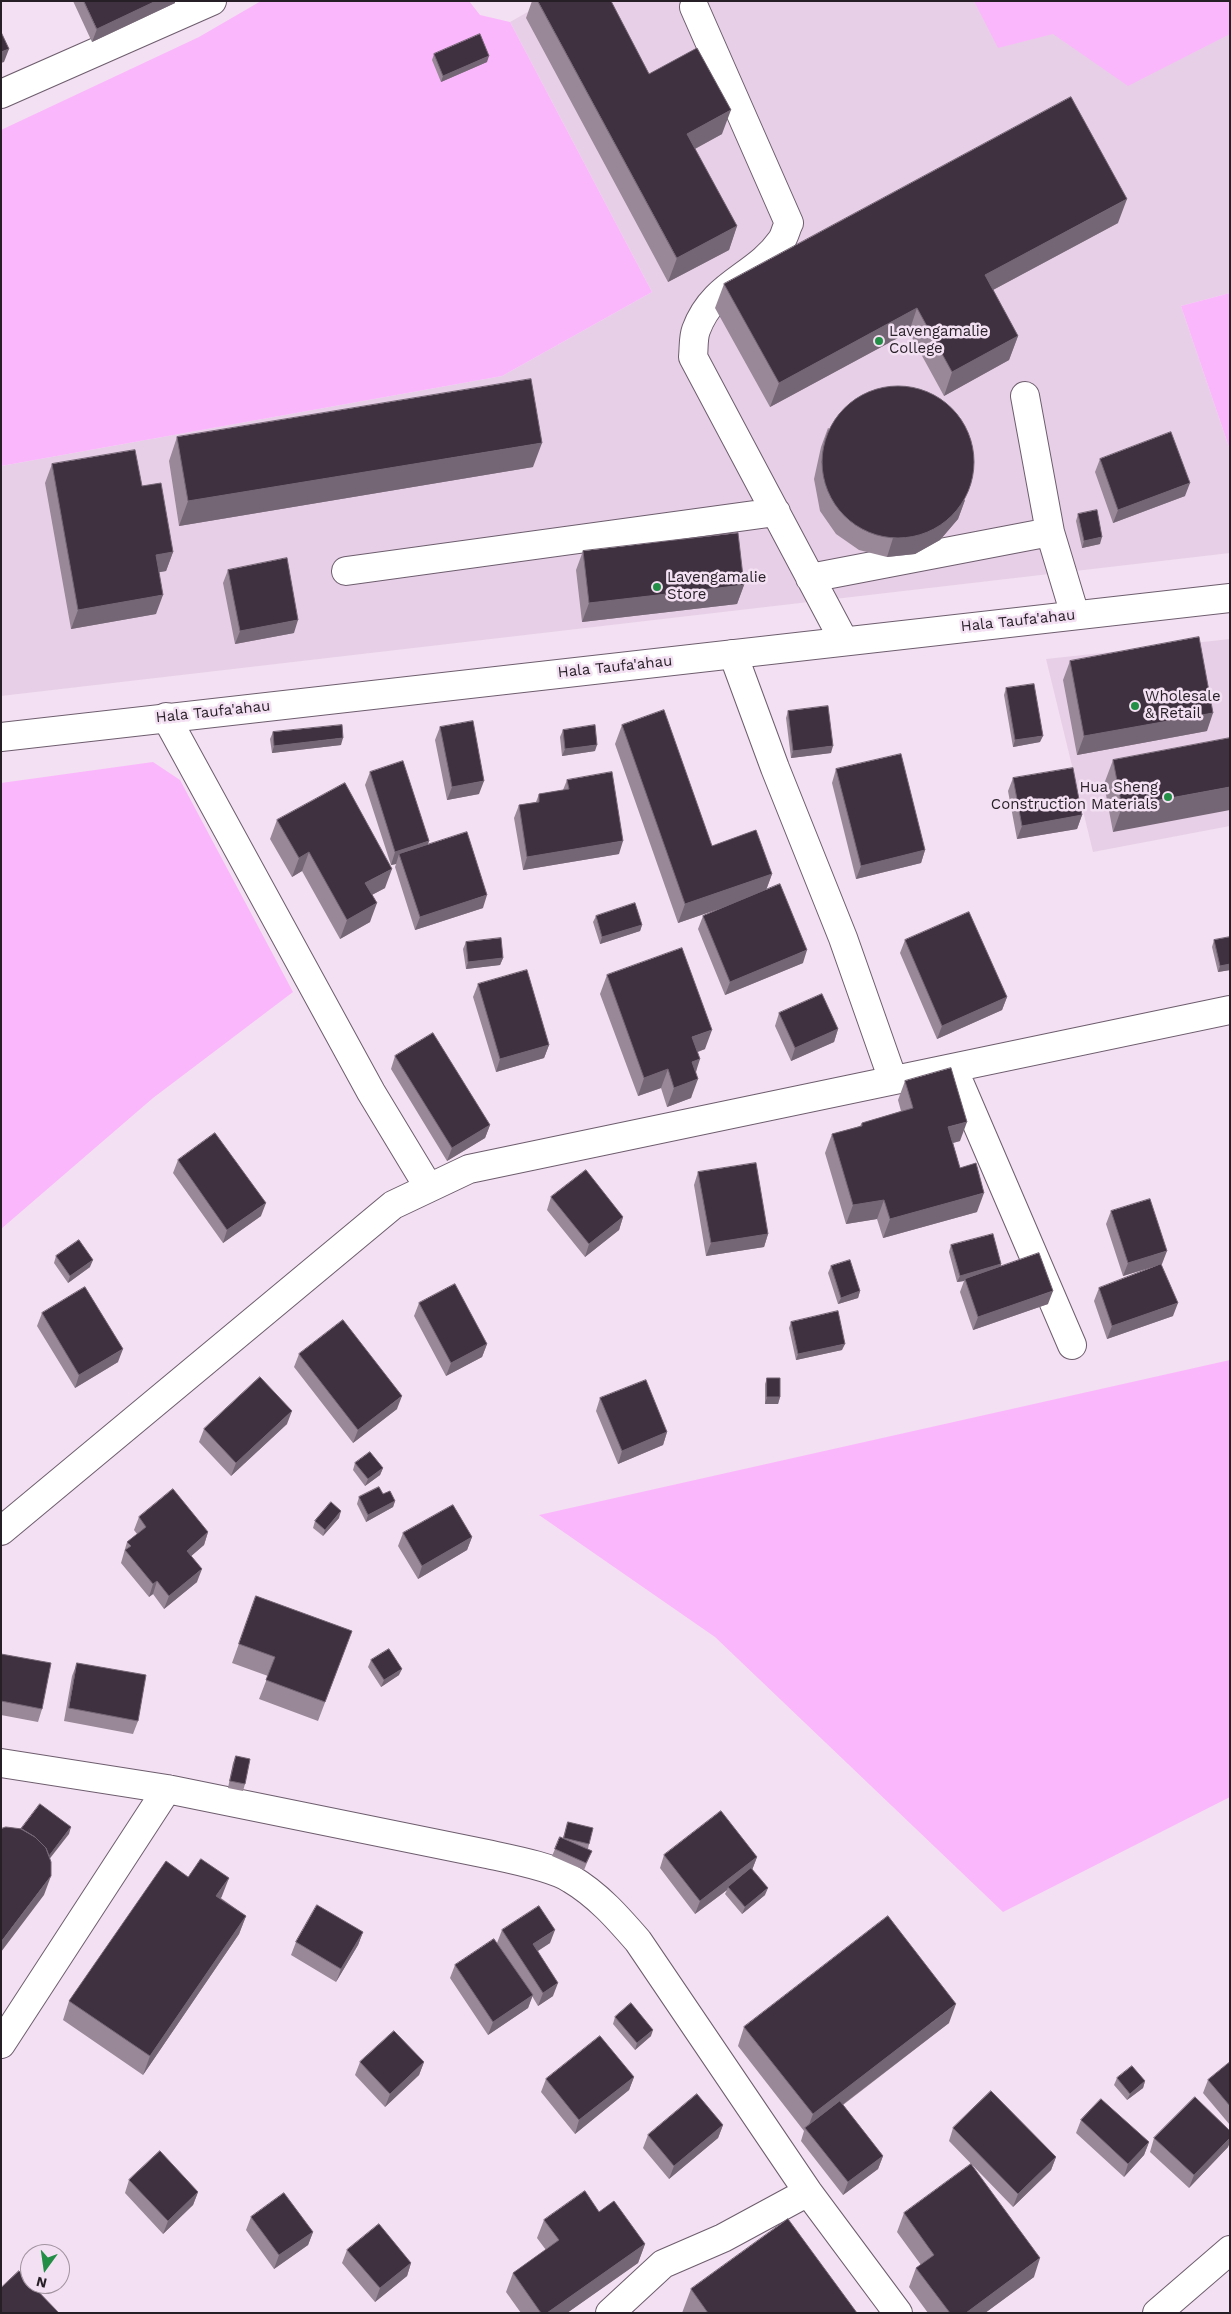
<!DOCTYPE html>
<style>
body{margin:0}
#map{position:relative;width:1231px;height:2314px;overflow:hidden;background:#f3e0f2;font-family:"Work Sans",sans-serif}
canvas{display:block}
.frame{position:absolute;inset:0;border:2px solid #261f26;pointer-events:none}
.north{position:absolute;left:20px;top:2244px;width:50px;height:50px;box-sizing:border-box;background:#f3e0f2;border:1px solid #a193a0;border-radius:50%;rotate:194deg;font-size:14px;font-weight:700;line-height:20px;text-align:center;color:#261f26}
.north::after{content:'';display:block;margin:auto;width:18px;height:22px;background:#238f46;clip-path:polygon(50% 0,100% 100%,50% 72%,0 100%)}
</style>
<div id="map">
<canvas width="1231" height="2314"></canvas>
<div class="frame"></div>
<div class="north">N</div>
</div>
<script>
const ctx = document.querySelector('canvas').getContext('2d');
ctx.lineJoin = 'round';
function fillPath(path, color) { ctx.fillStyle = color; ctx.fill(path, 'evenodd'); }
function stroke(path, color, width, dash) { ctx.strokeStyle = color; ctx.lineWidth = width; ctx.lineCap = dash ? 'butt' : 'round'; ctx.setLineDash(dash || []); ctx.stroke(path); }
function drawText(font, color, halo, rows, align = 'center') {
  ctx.font = font + ' "Work Sans",sans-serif'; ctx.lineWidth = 5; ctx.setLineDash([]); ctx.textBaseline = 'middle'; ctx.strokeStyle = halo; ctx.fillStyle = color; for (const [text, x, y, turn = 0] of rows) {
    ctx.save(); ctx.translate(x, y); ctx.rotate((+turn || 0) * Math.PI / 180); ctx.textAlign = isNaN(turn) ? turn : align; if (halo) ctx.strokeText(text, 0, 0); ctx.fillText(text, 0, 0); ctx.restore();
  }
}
fillPath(new Path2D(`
 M547 1H1230V293L1181 306 1230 450V553L1 696V466L502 376 652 292 510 22Z
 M1230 639V826L1093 852 1046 659Z`), '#e7d0e7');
fillPath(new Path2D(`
 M261 1H469L480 15 510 22 652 292 502 376 1 466V130L199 37Z
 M974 1H1230V34L1128 86 1053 34 998 48Z
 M1230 293V450L1181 306Z
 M153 762 180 780 293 992 153 1098 1 1229V783Z
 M1230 1360V1797L1003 1912 715 1637 539 1515Z`), '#fbb7fc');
const minor = new Path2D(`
 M694 7 789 223C786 228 785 236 781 241 756 277 713 283 696 330 693 338 694 348 693 357L844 641
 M1 94 212 1
 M1025 396 1050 532 1075 615
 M346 571 776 512
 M810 578 1050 532
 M733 654 775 768 843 938 893 1080
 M166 717 371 1092 429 1188
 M953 1068 1072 1345
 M1 1531 393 1205 469 1169 1230 1010
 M1 1763 167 1789 487 1854C510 1859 553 1867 571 1879 598 1895 618 1918 638 1941L808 2192 898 2313
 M1 2044 167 1789
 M610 2313 663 2264 723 2238 808 2192`);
const major = new Path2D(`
 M1 737 1230 598
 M1157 2313 1230 2250`);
stroke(minor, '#6d5d6d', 30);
stroke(major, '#6d5d6d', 30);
stroke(minor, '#fff', 28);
stroke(major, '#fff', 28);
fillPath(new Path2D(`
 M73 1H175V3L92 42Z
 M532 1H611L649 74 722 134 695 149 737 226 729 250 668 282 526 18Z
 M434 54 487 62 441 82 432 60Z
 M1118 223 993 290 1018 336 1009 360 944 396 909 332 770 407 715 308 724 284Z
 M828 428 965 500 958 519 940 540 915 554 887 557 859 550 836 534 820 511 814 479 821 447Z
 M177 437 533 467 179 526 169 461Z
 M1100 459 1185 496 1113 523 1095 472Z
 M52 464 142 486 173 552 166 571 159 572 156 614 71 629 45 483Z
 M1078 514 1100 544 1082 548 1076 521Z
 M583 551 744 585 737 604 582 622 576 570Z
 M228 570 294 633 235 644 223 583Z
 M1070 661 1207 731 1077 755 1063 680Z
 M1006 688 1040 742 1013 747 1004 695Z
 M788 711 831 753 791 758 786 718Z
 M622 725 712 846 772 874 766 890 803 963 725 995 698 929 703 916 721 908 678 923 615 744Z
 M440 727 479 794 447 800 435 740Z
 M563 730 595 751 562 756 560 737Z
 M273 732 341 745 272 753 270 739Z
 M1230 738 1113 832 1104 784 1113 760Z
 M836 769 925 850 921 863 856 879 832 783Z
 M370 772 429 841 428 844 483 908 415 930 395 867 396 864 391 865 365 785Z
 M1013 778 1082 815 1077 829 1017 839 1008 791Z
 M567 780 619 854 523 870 514 818 519 805 536 802 539 794 563 790Z
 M277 820 385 888 372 895 370 922 340 939 302 871 292 877 270 839Z
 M596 916 642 925 640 931 600 944 593 922Z
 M1230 937V970L1218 972 1212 947 1214 940Z
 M905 940 1007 997 1002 1010 937 1039 900 953Z
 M466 942 503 958 500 965 466 969 463 949Z
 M607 975 705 1049 698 1052 696 1073 691 1098 667 1107 661 1088 638 1096 600 994Z
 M478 984 549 1045 544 1058 496 1072 473 997Z
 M779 1013 838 1029 834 1042 791 1061 775 1026Z
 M395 1056 490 1125 485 1138 447 1161 391 1069Z
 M905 1081 960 1141 953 1143 960 1168 977 1212 883 1238 877 1219 846 1224 825 1153 832 1134 860 1126 862 1123 901 1111 898 1100Z
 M178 1160 261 1216 223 1243 173 1173Z
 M698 1172 768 1234 764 1247 706 1256 694 1185Z
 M551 1197 623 1217 619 1230 585 1257 547 1210Z
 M1111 1211 1162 1264 1123 1276 1106 1224Z
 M951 1245 1001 1264V1266L1048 1304 973 1330 960 1292 964 1281 957 1282 949 1252Z
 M56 1256 90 1267 68 1283 54 1263Z
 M831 1266 860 1291 858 1298 838 1304 828 1273Z
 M1099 1288 1173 1316 1107 1339 1094 1301Z
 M419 1303 487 1344 482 1357 446 1376 414 1316Z
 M42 1313 118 1362 75 1388 37 1326Z
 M791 1322 842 1350 796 1360 789 1328Z
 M299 1354 397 1409 353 1443 294 1367Z
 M767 1378 780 1397 778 1404H765V1384Z
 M600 1398 667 1432 663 1445 618 1464 596 1411Z
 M287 1424 231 1476 199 1442 204 1429Z
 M355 1463 383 1468 380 1475 365 1486 353 1470Z
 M383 1494 395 1501 393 1507 366 1522 357 1504 359 1497Z
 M139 1517 208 1532 204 1545 191 1556 197 1582 164 1609 153 1594 149 1597 121 1563 127 1542 137 1534 134 1530Z
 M339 1518 323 1536 313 1528 315 1521Z
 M403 1533 472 1537 467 1550 418 1579 398 1546Z
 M256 1596 352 1631 318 1721 259 1699 268 1676 232 1663Z
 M1 1654 42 1709 38 1722 1 1715Z
 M371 1660 399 1675 381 1687 368 1667Z
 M77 1663 138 1721 133 1734 64 1721 72 1676Z
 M236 1756 245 1784 243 1791 228 1788 233 1763Z
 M568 1822 589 1844 588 1849 592 1851 584 1870 552 1856 555 1849 563 1838Z
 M664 1855 757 1857 752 1870 765 1895 742 1914 725 1894 727 1890 695 1914 660 1868Z
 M188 1877 222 1896 221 1898 246 1916 239 1934 143 2075 63 2020 69 2001Z
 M502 1930 550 1943 538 1951 553 1996 538 2006 532 1996 528 2008 488 2035 450 1978 455 1965 497 1943Z
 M363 1932 358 1945 336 1982 291 1955 296 1942Z
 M615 2017 651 2036 635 2050 613 2024Z
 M949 2023 843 2105 883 2156 878 2169 843 2195 801 2141 804 2131 738 2046 744 2027Z
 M360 2062H424L419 2075 385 2107 355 2075Z
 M1230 2062V2125L1203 2093 1208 2080Z
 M634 2077 629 2090 575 2134 541 2092 546 2079Z
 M1117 2078 1145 2081 1143 2088 1127 2100 1114 2085Z
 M1081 2120 1149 2142 1144 2155 1124 2177 1076 2133Z
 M723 2125 718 2138 669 2179 643 2148 648 2135Z
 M953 2128 1056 2157 1051 2170 1013 2207 949 2141Z
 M1154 2138 1228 2147 1189 2188 1150 2152Z
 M129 2180 198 2192 193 2205 163 2234 125 2193Z
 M599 2212 645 2244 638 2263 567 2313H521L506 2292 513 2273 546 2250 537 2238 544 2220Z
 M904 2213 1034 2277 985 2313H928L909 2287 916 2268 921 2265 897 2232Z
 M251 2217 313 2232 308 2245 274 2269 246 2230Z
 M347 2250 411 2263 407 2276 375 2302 342 2263Z
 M691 2289 857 2313H682Z`), '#998898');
fillPath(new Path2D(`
 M156 1H175V3L92 42 97 29Z
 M9 49 4 62 1 63V52Z
 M489 56 487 62 441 82 443 76Z
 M731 110 722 134 678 158 687 134Z
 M1127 199 1118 223 976 299 985 275Z
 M737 226 729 250 668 282 677 258Z
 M917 308 909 332 770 407 779 383Z
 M1018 336 1009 360 944 396 952 372Z
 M542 443 533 467 179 526 188 501Z
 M1190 483 1185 496 1113 523 1118 510Z
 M965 500 958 519 940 540 915 554 887 557 893 538Z
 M1102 537 1100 544 1082 548 1084 541Z
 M173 552 166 571 149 574 156 555Z
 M744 585 737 604 582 622 589 603Z
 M163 595 156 614 71 629 78 610Z
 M298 620 294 633 235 644 240 631Z
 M1213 713 1207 731 1077 755 1084 736Z
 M1043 736 1040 742 1013 747 1015 740Z
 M343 738 341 745 272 753 274 746Z
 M597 745 595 751 562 756 565 749Z
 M833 746 831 753 791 758 793 751Z
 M484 781 479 794 447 800 452 787Z
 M1230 787V810L1113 832 1122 807Z
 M1082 815 1077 829 1017 839 1022 826Z
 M429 841 424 855 399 854 396 864 391 865 395 852Z
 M623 841 619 854 523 870 527 857Z
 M925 850 921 863 856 879 861 866Z
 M309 852 302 871 292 877 299 858Z
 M392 869 385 888 358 902 365 883Z
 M772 874 765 893 678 923 685 904Z
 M487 895 483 908 415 930 420 917Z
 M377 903 370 922 340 939 347 920Z
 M642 925 640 931 600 944 602 937Z
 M807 950 803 963 725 995 730 982Z
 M503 958 500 965 466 969 468 962Z
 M1230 964V970L1218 972 1220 966Z
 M1007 997 1002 1010 937 1039 942 1026Z
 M838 1029 834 1042 791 1061 795 1048Z
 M712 1030 705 1049 685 1056 692 1037Z
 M549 1045 544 1058 496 1072 500 1059Z
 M700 1059 694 1078 692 1062Z
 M668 1069 661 1088 638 1096 644 1078Z
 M698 1079 691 1098 667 1107 674 1088Z
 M967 1122 960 1141 941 1146 948 1127Z
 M490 1125 485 1138 447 1161 452 1148Z
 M984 1193 977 1212 883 1238 890 1219Z
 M884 1200 877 1219 846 1224 853 1205Z
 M266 1203 261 1216 223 1243 227 1230Z
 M623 1217 619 1230 585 1257 589 1244Z
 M768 1234 764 1247 706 1256 711 1243Z
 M1167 1251 1162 1264 1123 1276 1128 1263Z
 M93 1260 90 1267 68 1283 70 1276Z
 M1001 1264 999 1271 965 1279 964 1281 957 1282 960 1276Z
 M860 1291 858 1298 838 1304 841 1298Z
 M1053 1291 1048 1304 973 1330 978 1317Z
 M1178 1303 1173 1316 1107 1339 1112 1326Z
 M487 1344 482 1357 446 1376 451 1363Z
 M845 1344 842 1350 796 1360 798 1354Z
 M123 1349 118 1362 75 1388 79 1375Z
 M402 1396 397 1409 353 1443 358 1430Z
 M767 1397H780L778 1404H765Z
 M292 1411 287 1424 231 1476 236 1463Z
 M667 1432 663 1445 618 1464 622 1451Z
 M383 1468 380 1475 365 1486 368 1479Z
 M395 1501 393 1507 366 1522 368 1515Z
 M341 1511 339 1518 323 1536 325 1530Z
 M208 1532 204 1545 182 1564 187 1551Z
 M472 1537 467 1550 418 1579 422 1566Z
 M202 1569 197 1582 164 1609 169 1596Z
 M157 1581 153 1594 149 1597 153 1584Z
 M402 1669 399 1675 381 1687 384 1680Z
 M71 1827 69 1834 44 1866 46 1859Z
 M757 1857 752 1870 728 1887 727 1890 695 1914 700 1901Z
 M51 1876 44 1895 1 1952V1942Z
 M229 1878 222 1896 210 1914 216 1896Z
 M768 1888 765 1895 742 1914 745 1907Z
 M246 1916 239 1934 143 2075 150 2056Z
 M555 1930 550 1943 528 1957 533 1944Z
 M363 1932 358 1945 336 1982 341 1969Z
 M558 1983 553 1996 538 2006 543 1993Z
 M533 1995 528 2008 488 2035 493 2022Z
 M956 2004 949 2023 808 2131 807 2130 813 2114Z
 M653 2030 651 2036 635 2050 637 2043Z
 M424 2062 419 2075 385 2107 390 2094Z
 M634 2077 629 2090 575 2134 579 2120Z
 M1145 2081 1143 2088 1127 2100 1130 2094Z
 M723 2125 718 2138 669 2179 674 2166Z
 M1230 2138V2143L1228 2147 1189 2188 1194 2175Z
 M1149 2142 1144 2155 1124 2177 1128 2164Z
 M883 2156 878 2169 843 2195 848 2182Z
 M1056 2157 1051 2170 1013 2207 1018 2194Z
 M198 2192 193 2205 163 2234 168 2221Z
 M313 2232 308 2245 274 2269 279 2255Z
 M645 2244 638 2263 567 2313H547Z
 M1040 2258 1034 2277 985 2313H966Z
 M411 2263 407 2276 375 2302 380 2288Z`), '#756675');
const building = new Path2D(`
 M84 1H156L97 29Z
 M538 1H611L649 74 697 48 731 110 687 134 737 226 677 258Z
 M1 32 9 49 1 52Z
 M480 34 489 56 443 76 434 54Z
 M1071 97 1127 199 985 275 1018 336 952 372 917 308 779 383 724 284Z
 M531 379 542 443 188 501 177 437Z
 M822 462a76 76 0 1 1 152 0a76 76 0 1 1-152 0Z
 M1171 432 1190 483 1118 510 1100 459Z
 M135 450 142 486 161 483 173 552 156 555 163 595 78 610 52 464Z
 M1097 510 1102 537 1084 541 1078 514Z
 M738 533 744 585 589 603 583 551Z
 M287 558 298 620 240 631 228 570Z
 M1199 637 1213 713 1084 736 1070 661Z
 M1034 684 1043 736 1015 740 1006 688Z
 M828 706 833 746 793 751 788 711Z
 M664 710 712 846 756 830 772 874 685 904 622 725Z
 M473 721 484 781 452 787 440 727Z
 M342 725 343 738 274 746 273 732Z
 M595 725 597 745 565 749 563 730Z
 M1230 738V787L1122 807 1113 760Z
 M901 754 925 850 861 866 836 769Z
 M403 761 429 841 395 852 370 772Z
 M1073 768 1082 815 1022 826 1013 778Z
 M612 772 623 841 527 857 519 805 539 802V794L569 789 567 780Z
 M345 783 392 869 365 883 377 903 347 920 309 852 299 858 277 820Z
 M467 832 487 895 420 917 399 854Z
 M780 884 807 950 730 982 703 916Z
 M635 903 642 925 602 937 596 916Z
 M969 912 1007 997 942 1026 905 940Z
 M1230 937V964L1220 966 1214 940Z
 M501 938 503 958 468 962 466 942Z
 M682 948 712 1030 692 1037 700 1059 692 1062 698 1079 674 1088 668 1069 644 1078 607 975Z
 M527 970 549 1045 500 1059 478 984Z
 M822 994 838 1029 795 1048 779 1013Z
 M433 1033 490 1125 452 1148 395 1056Z
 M951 1068 967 1122 948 1127 960 1168 976 1163 984 1193 890 1219 884 1200 853 1205 832 1134 862 1126V1123L913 1108 905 1081Z
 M215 1133 266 1203 227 1230 178 1160Z
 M756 1163 768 1234 711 1243 698 1172Z
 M586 1170 623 1217 589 1244 551 1197Z
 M1150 1199 1167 1251 1128 1263 1111 1211Z
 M993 1234 1001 1264 960 1276 951 1245Z
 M79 1240 93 1260 70 1276 56 1256Z
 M1039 1253 1053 1291 978 1317 965 1279Z
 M850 1260 860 1291 841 1298 831 1266Z
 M1161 1264 1178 1303 1112 1326 1099 1288Z
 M455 1284 487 1344 451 1363 419 1303Z
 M85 1287 123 1349 79 1375 42 1313Z
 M838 1311 845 1344 798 1354 791 1322Z
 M343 1320 402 1396 358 1430 299 1354Z
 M260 1377 292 1411 236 1463 204 1429Z
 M767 1378H780V1397H767Z
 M646 1380 667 1432 622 1451 600 1398Z
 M370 1452 383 1468 368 1479 355 1463Z
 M379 1487 383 1494 390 1491 395 1501 368 1515 359 1497Z
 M173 1489 208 1532 187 1551 202 1569 169 1596 157 1581 153 1584 125 1550 131 1546 127 1542 146 1527 139 1517Z
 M331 1502 341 1511 325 1530 315 1521Z
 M453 1505 472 1537 422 1566 403 1533Z
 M256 1596 352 1631 325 1702 266 1680 275 1657 239 1644Z
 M389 1649 402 1669 384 1680 371 1660Z
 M1 1654 51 1663 42 1709 1 1701Z
 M77 1663 146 1675 138 1721 69 1708Z
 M236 1756 250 1759 245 1784 230 1781Z
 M40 1804 71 1827 49 1856 46 1848 35 1837 21 1829Z
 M721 1811 757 1857 700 1901 664 1855Z
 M568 1822 593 1828 589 1844 564 1838Z
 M6 1827 22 1829 35 1837 46 1848 51 1862V1876L1 1942V1829Z
 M560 1837 592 1851 586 1863 555 1849Z
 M201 1859 229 1878 216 1896 246 1916 150 2056 69 2001 166 1861 188 1877Z
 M751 1868 768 1888 745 1907 728 1887Z
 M317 1905 363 1932 341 1969 296 1942Z
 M539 1906 555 1930 533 1944 558 1983 543 1993 502 1930Z
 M888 1916 956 2004 813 2114 744 2027Z
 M494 1939 533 1995 493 2022 455 1965Z
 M631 2003 653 2030 637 2043 615 2017Z
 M394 2031 424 2062 390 2094 360 2062Z
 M600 2036 634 2077 579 2120 546 2079Z
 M1230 2062V2106L1208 2080Z
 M1132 2066 1145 2081 1130 2094 1117 2078Z
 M991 2091 1056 2157 1018 2194 953 2128Z
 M697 2094 723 2125 674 2166 648 2135Z
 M1195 2097 1230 2131V2138L1194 2175 1154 2138Z
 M1101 2099 1149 2142 1128 2164 1081 2120Z
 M840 2101 883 2156 848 2182 805 2128Z
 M160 2151 198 2192 168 2221 129 2180Z
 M971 2164 1040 2258 966 2313H950L916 2268 934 2255 904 2213Z
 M585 2191 599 2212 614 2201 645 2244 547 2313H541L513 2273 559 2240 544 2220Z
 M284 2193 313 2232 279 2255 251 2217Z
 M788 2219 857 2313H708L691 2289Z
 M379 2224 411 2263 380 2288 347 2250Z
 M19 2271 30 2283V2284H31L59 2313H1V2288Z`);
fillPath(building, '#3f313f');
stroke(building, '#756675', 1);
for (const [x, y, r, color] of [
 [879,341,5,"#238f46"],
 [657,587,5,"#238f46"],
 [1135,706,5,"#238f46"],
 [1168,797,5,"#238f46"]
]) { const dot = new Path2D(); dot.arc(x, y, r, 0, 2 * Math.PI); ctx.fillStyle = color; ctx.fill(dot); stroke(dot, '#f3e0f2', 2); }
drawText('15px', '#261f26', '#f3e0f2', [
 ["Lavengamalie",889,332],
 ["College",889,349],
 ["Lavengamalie",667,578],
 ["Store",667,595],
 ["Wholesale",1145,697],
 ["& Retail",1145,714],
 ["Hua Sheng",1158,788,"right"],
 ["Construction Materials",1158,805,"right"]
], 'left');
drawText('15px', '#261f26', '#f3e0f2', [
 ["Hala Taufa'ahau",1018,621,-6],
 ["Hala Taufa'ahau",615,667,-6],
 ["Hala Taufa'ahau",213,712,-6]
]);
</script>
